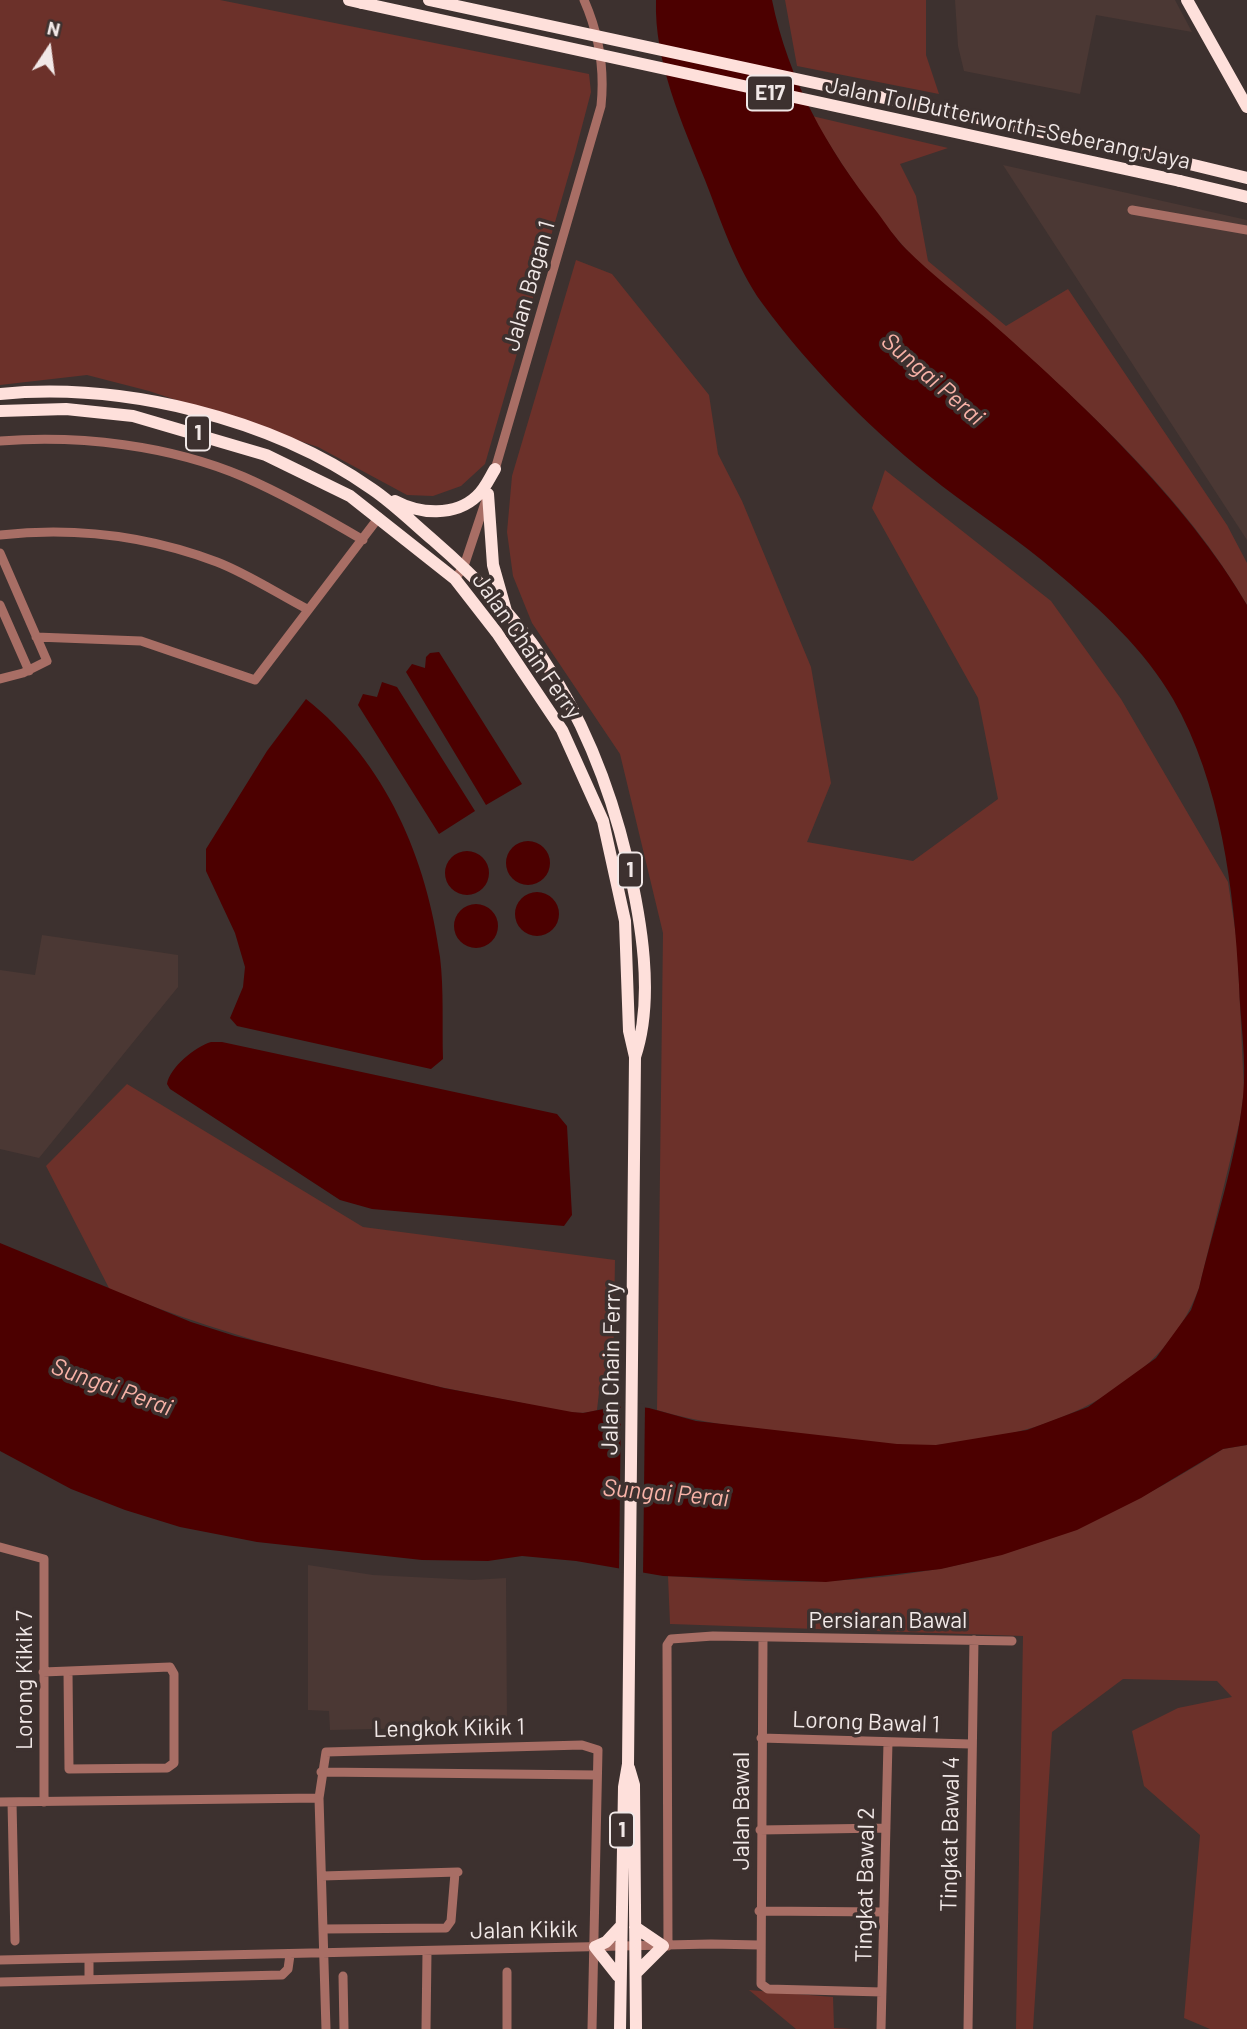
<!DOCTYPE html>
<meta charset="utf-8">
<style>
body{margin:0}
#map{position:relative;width:1247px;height:2029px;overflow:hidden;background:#3d312f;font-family:Barlow,sans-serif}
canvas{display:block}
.north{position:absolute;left:14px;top:14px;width:70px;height:70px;-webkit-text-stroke:5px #3d312f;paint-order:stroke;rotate:13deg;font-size:19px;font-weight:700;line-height:28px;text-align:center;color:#f1e8e7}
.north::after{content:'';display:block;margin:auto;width:24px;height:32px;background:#f1e8e7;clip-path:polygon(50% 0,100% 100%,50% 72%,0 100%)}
</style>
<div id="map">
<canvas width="1247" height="2029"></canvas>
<div class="north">N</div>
</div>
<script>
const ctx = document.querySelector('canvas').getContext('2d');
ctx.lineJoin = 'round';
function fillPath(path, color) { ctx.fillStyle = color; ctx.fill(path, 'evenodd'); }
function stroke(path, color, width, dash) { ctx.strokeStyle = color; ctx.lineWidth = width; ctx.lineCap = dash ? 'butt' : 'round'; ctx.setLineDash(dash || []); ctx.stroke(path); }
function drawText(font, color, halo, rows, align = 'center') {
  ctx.font = font + ' Barlow,sans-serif'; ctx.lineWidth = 7; ctx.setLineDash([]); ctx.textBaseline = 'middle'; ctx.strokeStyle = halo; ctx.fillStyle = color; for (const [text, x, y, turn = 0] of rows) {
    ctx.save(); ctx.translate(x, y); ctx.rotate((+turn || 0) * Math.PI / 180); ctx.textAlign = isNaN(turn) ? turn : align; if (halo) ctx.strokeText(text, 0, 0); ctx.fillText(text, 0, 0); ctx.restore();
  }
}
fillPath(new Path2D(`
 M955 0H1175L1192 32 1096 15 1080 94 964 71 958 46Z
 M1003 165 1247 220V540Z
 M42 935 178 955V987L39 1158 0 1149V970L35 975Z
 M308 1565 373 1575 473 1580 506 1578 507 1726 330 1730 329 1711 308 1710Z`), '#4b3834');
fillPath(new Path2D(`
 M0 0H220L589 74 591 92 575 153 485 464 461 486 433 496 407 495 318 447 149 391 87 375 0 385Z
 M785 0H926V55L939 94 797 66Z
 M812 116 948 148 900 164 916 196 928 261 1006 326 1068 289 1227 525 1247 563V605C1185 497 1087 409 995 327 965 300 930 277 904 247 868 207 840 162 812 116Z
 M576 260 612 274 709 395 718 454 742 501 811 667 831 783 807 842 913 861 998 799 978 698 872 508 885 470 1051 601 1121 699 1228 882 1237 942 1244 1091 1240 1120 1199 1288C1161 1392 1039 1439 936 1445 886 1447 836 1439 787 1433 743 1427 700 1423 657 1410L663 933 620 754 532 623 513 576 507 532 512 476Z
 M127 1084 363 1227 615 1260 613 1378 601 1375 597 1410C571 1419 533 1404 507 1400 372 1375 238 1341 110 1290L46 1166Z
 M1247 1445V2029H1210L1184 2018 1200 1835 1144 1786 1132 1731 1178 1708 1232 1697 1217 1681 1123 1679 1052 1732 1033 2029H1016L1023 1636 670 1624 668 1576C720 1579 774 1584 827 1581 980 1575 1095 1531 1223 1449Z
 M749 1990 833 1997 834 2028 853 2029H796Z`), '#6c312a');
fillPath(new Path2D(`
 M656 0H772C788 79 827 149 877 212 886 224 895 238 906 249 931 274 960 296 987 319 1077 398 1187 501 1247 605V1445L1223 1449 1141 1498 1077 1530 1002 1555 941 1569 826 1582 663 1576 576 1561 522 1556 488 1561 422 1560 257 1542 180 1527 125 1510 71 1489 0 1451V1243L191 1322 235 1336 444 1388 572 1412 583 1413 624 1405 649 1408 696 1421 897 1444 936 1445 1027 1430 1088 1407 1156 1358 1191 1310 1199 1288C1214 1225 1236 1161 1243 1097 1247 1059 1240 1021 1239 984 1234 890 1221 783 1173 699 1145 650 1099 608 1056 572 1020 541 980 515 942 486 875 434 812 371 762 303 736 267 721 221 705 180 682 123 654 62 656 0Z
 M439 652 522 784 486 805 406 672 412 664 425 668 426 657 430 653Z
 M382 682 397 687 475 811 439 834 358 705 363 694 377 697Z
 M306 699C386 762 427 859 440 957 444 990 442 1025 443 1059L431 1069 237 1026 230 1018 243 987 245 967 235 933 206 871V849L267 751Z
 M506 863a22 22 0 1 1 44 0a22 22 0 1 1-44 0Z
 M445 873a22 22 0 1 1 44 0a22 22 0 1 1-44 0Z
 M515 914a22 22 0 1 1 44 0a22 22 0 1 1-44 0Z
 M454 926a22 22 0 1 1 44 0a22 22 0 1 1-44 0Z
 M211 1042H222L557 1114 567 1126 572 1215 564 1226 372 1209 340 1200 170 1089 167 1084C170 1067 195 1047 211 1042Z`), '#4c0000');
fillPath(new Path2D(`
 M621 1402 645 1404 643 1576 619 1572Z`), '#3d312f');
stroke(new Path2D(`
 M1132 210 1247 230
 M0 441C80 435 169 445 244 477 285 495 324 517 363 540
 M494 473 601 106C605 68 599 34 584 0
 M0 535C73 527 148 536 217 562 248 574 278 594 307 609
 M0 553 47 661 23 673 0 679
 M455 579 464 566 486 500
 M0 605 29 671
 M36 637 141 641 255 680 379 517
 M0 1547 44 1559V1802
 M763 1639 761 1984 768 1989 882 1992
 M43 1672 170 1667 174 1674V1763L167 1768 69 1769 68 1672
 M761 1738 970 1744
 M321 1772 597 1775
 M0 1802 319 1798
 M12 1802 15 1941
 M760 1830 886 1828
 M322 1876 458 1872
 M759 1911 884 1912
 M324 1929 446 1928 451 1921 455 1873
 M668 1946 667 1645 671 1639 713 1636 1012 1641
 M0 1960 711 1944 759 1945
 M507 1972V2029
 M343 1976 344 2029
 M89 1980V1958
 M0 1982 282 1975 288 1969 290 1955
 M326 2029 319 1798 326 1752 582 1745 598 1750 592 2029
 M426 2029 427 1952
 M881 2029 888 1742
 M968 2029 974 1640`), '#a86e65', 9);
stroke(new Path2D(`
 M349 0 362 3
 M1187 0 1247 107
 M1177 161 1247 178
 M1180 181 1247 197
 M0 394C123 382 271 418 372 489 394 504 413 523 433 540 472 574 512 613 541 656 583 718 610 787 627 859 641 919 655 998 635 1057
 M0 411 66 409 133 416 266 455 350 496 455 579 497 633 562 730 603 821 625 921 629 1031 635 1057 628 1764 624 1787 620 2029
 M488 494 493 565 506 611
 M395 501C419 514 455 517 477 496 485 489 490 477 495 469
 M629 1768 634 1785 636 2029
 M635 1927 663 1946 636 1973
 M618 1976 595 1947 606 1942 620 1927`), '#fee0db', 12);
stroke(new Path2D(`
 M429 0 1177 161
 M362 3 1180 181`), '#fee0db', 12);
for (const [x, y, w] of [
 [770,93,46],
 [198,433,24],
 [630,870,24],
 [622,1830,24]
]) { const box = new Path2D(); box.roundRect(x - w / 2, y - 17.5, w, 35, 5); ctx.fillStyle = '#3d312f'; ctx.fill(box); stroke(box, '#f1e8e7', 2); }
drawText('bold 21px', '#f1e8e7', null, [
 ["E17",770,93],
 ["1",198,433],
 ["1",630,870],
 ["1",622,1830]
]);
drawText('23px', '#f1e8e7', '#3d312f', [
 ["Jalan Tol Butterworth–Seberang Jaya",1008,123,12],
 ["Jalan Bagan 1",529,286,-74],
 ["Jalan Chain Ferry",527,646,55],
 ["Jalan Chain Ferry",611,1369,-89],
 ["Persiaran Bawal",888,1620],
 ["Lorong Kikik 7",24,1680,-90],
 ["Lorong Bawal 1",866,1722,2],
 ["Lengkok Kikik 1",449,1728,-1],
 ["Jalan Bawal",741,1811,-90],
 ["Tingkat Bawal 4",950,1834,-89],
 ["Tingkat Bawal 2",865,1885,-89],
 ["Jalan Kikik",524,1930,-1]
]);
drawText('italic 24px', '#f8b2a7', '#3d312f', [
 ["Sungai Perai",933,379,41],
 ["Sungai Perai",112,1387,20],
 ["Sungai Perai",666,1493,5]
]);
</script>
